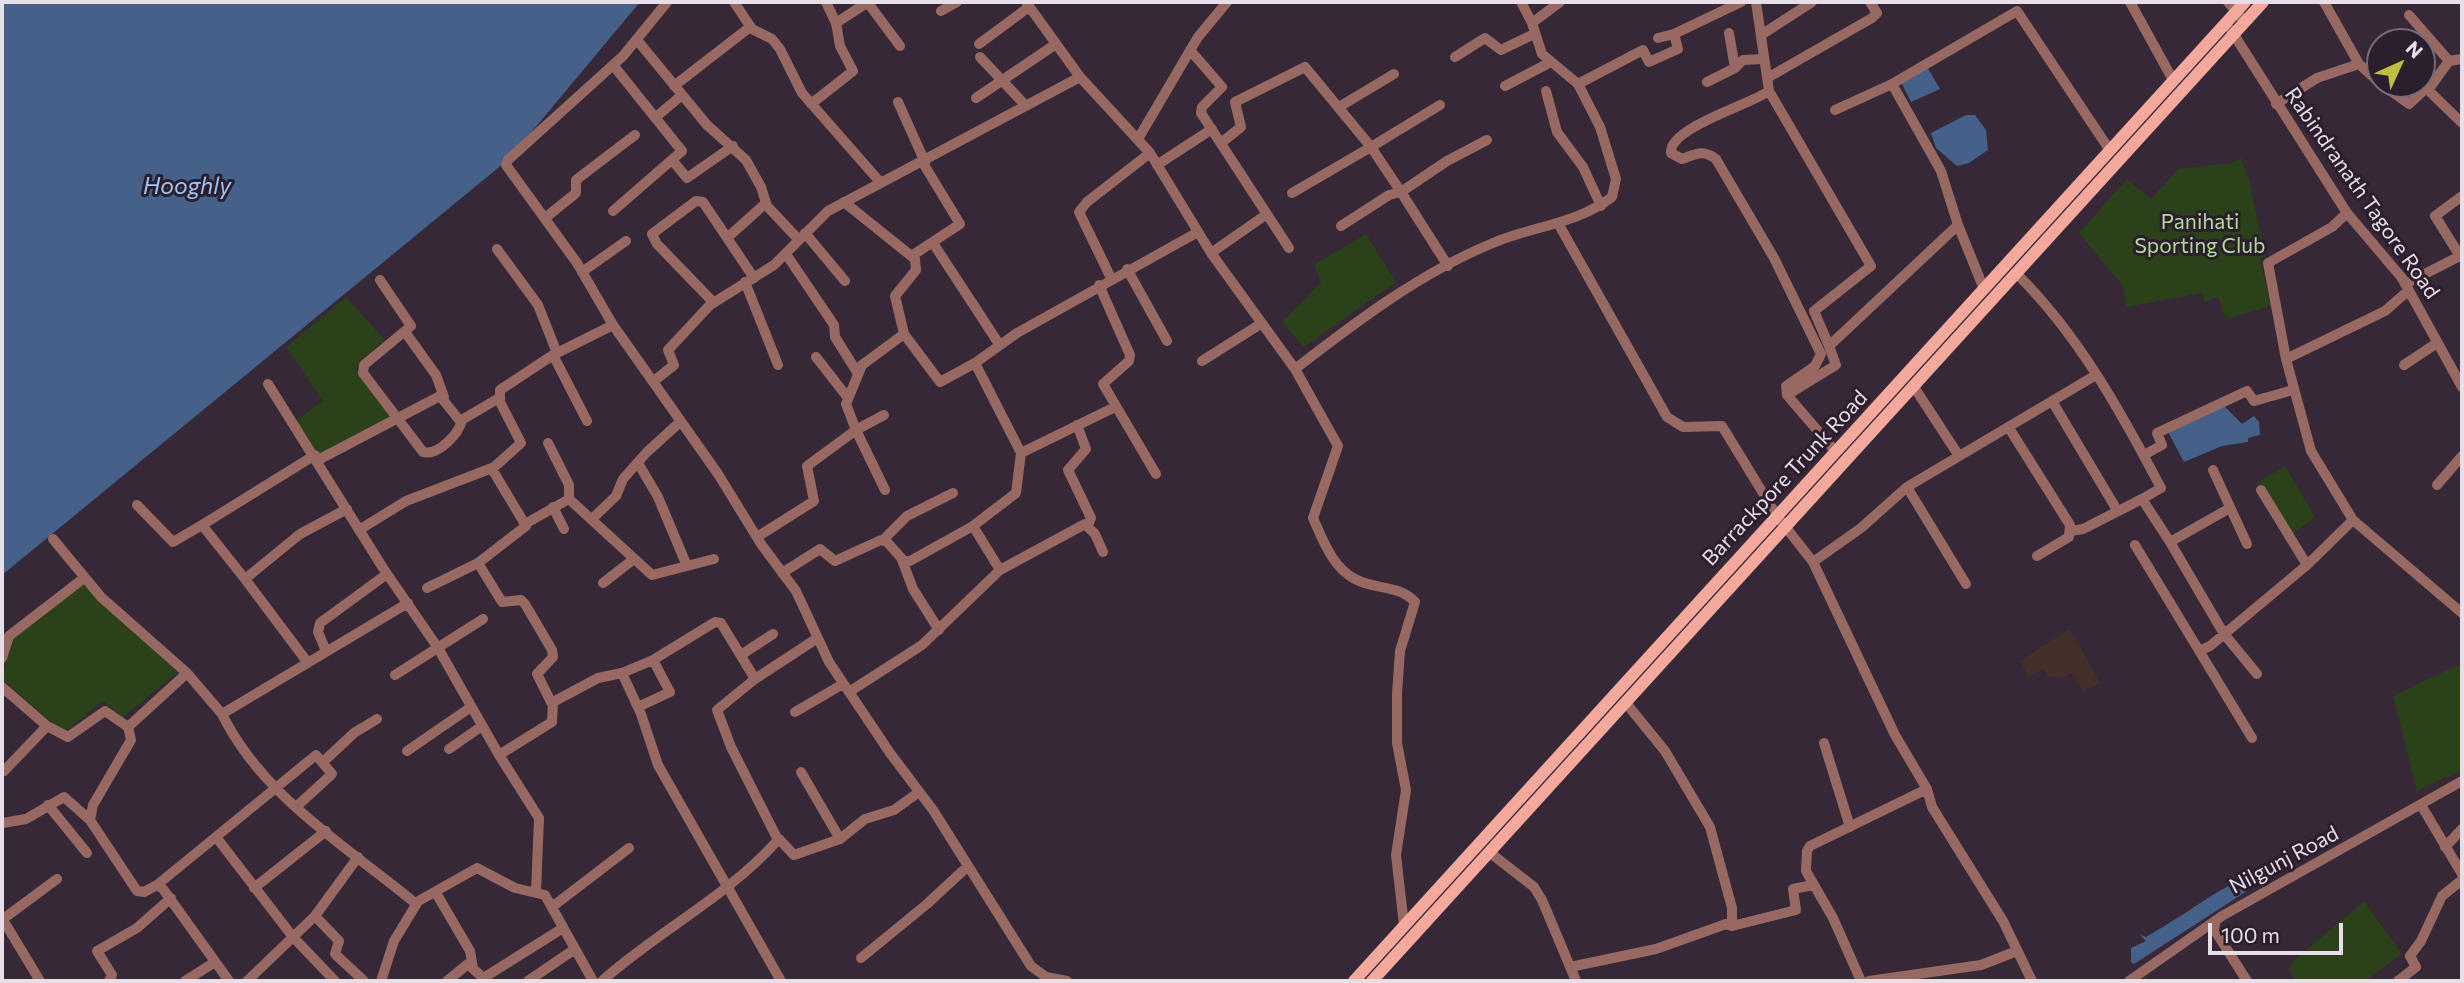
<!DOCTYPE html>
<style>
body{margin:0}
#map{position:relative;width:2464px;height:983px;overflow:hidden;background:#362837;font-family:Commissioner,sans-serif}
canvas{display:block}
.frame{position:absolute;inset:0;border:4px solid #e8dee8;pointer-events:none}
.north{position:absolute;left:2366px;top:28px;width:70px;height:70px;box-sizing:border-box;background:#2c1f2d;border:2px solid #776b78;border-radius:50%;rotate:45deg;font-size:19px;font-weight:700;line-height:28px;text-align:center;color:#e8dee8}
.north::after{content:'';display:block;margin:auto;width:24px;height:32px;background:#bebf42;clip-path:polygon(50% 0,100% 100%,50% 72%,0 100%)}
.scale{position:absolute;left:2208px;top:923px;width:135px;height:32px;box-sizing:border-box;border:4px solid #e8dee8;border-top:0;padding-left:9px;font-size:21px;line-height:24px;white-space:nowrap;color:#e8dee8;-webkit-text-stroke:5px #2c1f2d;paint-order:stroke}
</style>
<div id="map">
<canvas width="2464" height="983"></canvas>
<div class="frame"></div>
<div class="north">N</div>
<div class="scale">100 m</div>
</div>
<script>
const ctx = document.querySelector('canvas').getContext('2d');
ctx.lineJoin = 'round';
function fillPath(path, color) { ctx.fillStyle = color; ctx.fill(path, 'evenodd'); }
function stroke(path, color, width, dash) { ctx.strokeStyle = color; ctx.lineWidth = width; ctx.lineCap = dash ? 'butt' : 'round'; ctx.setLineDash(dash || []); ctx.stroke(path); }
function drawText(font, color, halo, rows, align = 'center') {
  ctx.font = font + ' Commissioner,sans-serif'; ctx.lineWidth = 6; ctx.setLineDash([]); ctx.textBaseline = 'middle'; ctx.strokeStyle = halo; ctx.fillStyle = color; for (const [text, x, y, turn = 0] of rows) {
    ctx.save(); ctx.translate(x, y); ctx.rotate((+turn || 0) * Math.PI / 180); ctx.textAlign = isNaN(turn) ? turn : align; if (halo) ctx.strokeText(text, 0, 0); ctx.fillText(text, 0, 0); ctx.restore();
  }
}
fillPath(new Path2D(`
 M2070 629 2100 683 2083 692 2072 673 2062 678 2048 676 2044 669 2029 677 2020 661Z`), '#44302b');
fillPath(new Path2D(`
 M2241 158 2249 179 2265 256 2260 259 2271 306 2226 319 2218 297 2204 302 2202 293 2126 307 2123 286 2079 233 2127 179 2151 199 2178 169 2231 163Z
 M1366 234 1396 282 1304 347 1282 322 1321 282 1314 265Z
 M346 297 384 339 356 369 393 417 319 458 296 420 323 401 286 347Z
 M2285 466 2315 517 2291 535 2258 482Z
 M83 584 178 672 122 718 103 701 64 733 2 679 10 640Z
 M2462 663V770L2417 791 2393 696Z
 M2364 901 2402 954 2364 981H2297L2289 969 2293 961Z`), '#2b4119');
fillPath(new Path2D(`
 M2 2H640L509 159 2 575Z
 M1926 65 1940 89 1911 102 1900 80Z
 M1966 115H1975L1986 130 1988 150 1969 163 1957 166 1936 148 1931 133Z
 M2221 403 2242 424 2254 416 2259 422 2260 435 2248 438V442L2222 446 2184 462 2167 430Z
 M2258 871 2264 874 2278 871 2134 964 2131 962V948L2146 941 2140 935 2146 937C2190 912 2213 891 2258 871Z`), '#45618a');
stroke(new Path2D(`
 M667 2 623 56 508 160 506 165 577 263 613 325 718 474 761 544 796 591 829 662 890 753 933 810 1031 966 1046 977 1067 981
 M734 2 752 29 772 39 780 49 802 93 880 182
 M1026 2 1080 77 1150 153 1211 253 1295 369 1338 446 1313 518C1323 540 1332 567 1355 579 1375 590 1398 584 1415 602L1400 651 1397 694V743L1406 790 1396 855 1404 925
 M1756 2 1769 91C1750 105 1668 128 1671 153L1682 159C1696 154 1703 149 1716 159L1774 258 1821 354 1815 366 1786 386 1787 395 1836 452
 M2130 2 2173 80
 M2228 2 2245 22
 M868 3 900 46
 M941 11 957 2
 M2409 15 2449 61 2462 59
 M836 23 868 2
 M1532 23 1560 2
 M2231 30 2347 213 2402 278 2462 387
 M1729 33 1735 68 1743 60 1764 59
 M1761 35 1812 2
 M1658 38 1674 34
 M637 40 707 125 746 160 761 187 767 206 799 240 774 265 710 305 668 350 674 365 654 381
 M979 44 1029 7
 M1190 50 1222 87 1202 107 1201 113 1289 248
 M980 57 1026 106
 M1455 57 1485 38 1501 50 1534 34
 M2359 64 2380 83
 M1769 77 1872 18 1877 13 1870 2
 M1707 82 1735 68
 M1578 84 1643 50 1649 62 1678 49 1674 34 1741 2
 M2381 84 2409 104 2424 90H2428L2449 61
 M674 86 750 27
 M1505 86 1549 63
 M2428 90 2462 123
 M1546 91 1557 132 1583 167 1601 206
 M1769 91 1871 266 1814 311 1829 346
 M976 98 1056 44
 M898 102 925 162
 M811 104 853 71 840 46 836 23 826 2
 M2276 104 2317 78 2359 64 2324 2
 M1339 107 1394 74
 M1835 110 1892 84
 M656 117 682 95
 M1138 139 1198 37 1227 2
 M1221 143 1241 127 1235 102 1305 67 1371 147 1440 105
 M672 160 687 178 733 146
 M1157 165 1212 129
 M1292 193 1371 147 1401 192 1447 161 1487 140
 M613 211 682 151 613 65
 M545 218 576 193V180L635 135
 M1558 223 1667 417 1683 427 1722 426 1777 516 1813 562 1895 735 1927 789 1932 807 2003 921 2032 981
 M1341 226 1389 195 1401 192 1448 266
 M805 233 845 281
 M727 238 766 203
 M799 240 828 211 1080 77
 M933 243 999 344
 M497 249 538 305 557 353
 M1211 253 1267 214
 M786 254 834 325 835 337 857 372
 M913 255 960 224 923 163
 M1127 269 1167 341
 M582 272 626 241
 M2018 275C2079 336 2121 412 2161 488L2142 499 2170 542
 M1111 278 1079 212 1087 202 1150 153
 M380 280 411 326 364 365 363 373 423 452C438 456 459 434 462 420
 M745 282 778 365
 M2405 284 2460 256 2435 216 2462 196
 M1099 285 1130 355 1129 361 1103 384 1156 474
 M1984 289 1958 225 1941 171 1892 84 2017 11 2109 149
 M714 303 657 244 652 234 696 201 703 202 754 278
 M405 332 436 375 444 397
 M553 355 587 421
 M816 357 848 398
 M2286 359 2385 311 2409 290
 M1202 361 1262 323
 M975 363 1017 333 1198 232
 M2404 365 2437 343
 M1295 369C1357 321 1420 273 1493 243 1533 226 1577 224 1612 197L1616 179 1600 127 1578 84 1542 54 1532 23 1521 2
 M268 384 383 568 438 648 499 755 552 722 553 702 598 678 622 673 653 660 715 622 721 623 755 679
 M1914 387 1959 456
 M1787 395 1836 365 1829 346 1958 225
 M2052 401 2117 510
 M884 415 856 430 885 490
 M1077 425 1086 449 1068 470 1091 518 1088 525
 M2009 428 2070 525 2069 537 2037 556
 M548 443 569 485V499
 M1021 453 1115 407
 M2144 455 2162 445 2157 433 2247 391 2254 401 2293 390
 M318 460 440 396 460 421 499 398
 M638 463 658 497 687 566
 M2213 470 2247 544
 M2437 485 2462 456
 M1907 487 1966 584
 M2261 490 2307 565
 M137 505 173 542 202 525 245 579 300 534 347 509
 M553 507 564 529
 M2230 508 2170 542 2224 634 2257 674
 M592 519 616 496 623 479 647 452 680 422
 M2353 520 2462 613
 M525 524 569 499 652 575 714 559
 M202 525 315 455
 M359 530 406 501 492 468
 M2071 531 2083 529 2142 499
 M757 537 814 501 807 466 856 430 846 404 862 365 904 334 895 296 916 270 915 259 844 202
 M53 539 101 597 187 673 222 714 408 603
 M883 540 907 516 953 493
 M2135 545 2252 738
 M902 560 913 589 939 630
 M1813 562 1861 528 1907 487 2096 375
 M478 563 502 602 521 600 525 604 552 650 553 657 537 674 552 704
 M1000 570 1085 524 1095 534 1103 552
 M782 573 820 549 835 561 881 540 887 542 904 561H910L973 526 1016 493 1021 453 975 363 940 382 904 334
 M245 579 308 663
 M603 583 634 559
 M427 588 478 563 526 526 492 469 521 443 500 402V390L553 355 613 325
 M326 651 318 632 320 623 387 574
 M2199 651 2210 646 2307 565 2353 520 2311 451 2286 359 2268 263 2332 227 2347 213
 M741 655 773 634
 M2 658 9 636 84 578
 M622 673 641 714 658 765 781 981
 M395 675 483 619
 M2 687 47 726 68 737 105 711 128 727 187 673
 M849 692 922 645 1000 570 973 526
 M638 707 670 692 653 660
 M795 712 843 684
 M222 714C262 796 346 846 415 903L477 868 515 888 545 895 593 981
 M128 727 131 740 93 805 90 820 137 891 144 892 157 885 163 889 229 981
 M1824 743 1850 827
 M449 749 482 726
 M407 751 471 707
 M499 755 539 818 536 892
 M323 762 354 733 377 719
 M4 771 47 726
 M801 772 840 839
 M48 805 87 853
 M2421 805 2462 874
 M3 823 26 819 64 797 90 820
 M216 837 293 937 335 981
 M779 839 794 855 840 839 865 819 894 810 919 792
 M2445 847 2462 829
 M1489 852 1534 887 1542 900 1576 981
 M157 885 316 755 332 774 296 807
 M254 888 326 831
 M436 893 470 951 473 968
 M552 907 629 848
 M315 916 339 941 335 954 364 981
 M2 918 40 981
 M3 919 57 879
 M2216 920 2214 929 2247 981
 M1732 926 1796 910 1793 889 1813 885
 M861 958 927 904 968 866
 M1570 967 1656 949 1726 924 1732 926V908L1710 827 1665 751 1626 703
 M109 981 112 975 97 951 137 928 171 898
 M185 981 215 962
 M247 981 315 916 358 857
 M381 981 394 941 417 903
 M447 981 468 964 481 976 485 977 563 928
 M528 981 575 949
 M602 981C658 931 727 897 778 840L731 747 717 710 755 679 816 639
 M1861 981 1833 918 1806 871 1807 851 1810 846 1927 789
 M1869 981 1981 965 2017 951
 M2129 981 2222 916 2462 781
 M2398 981 2416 967 2410 956 2421 941 2442 896 2462 880`), '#976962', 10);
stroke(new Path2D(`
 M1354 981 2245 2
 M1372 981 2263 2`), '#f4a99c', 12);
drawText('21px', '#e8dee8', '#2c1f2d', [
 ["Rabindranath Tagore Road",2362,193,55],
 ["Barrackpore Trunk Road",1785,478,-47],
 ["Nilgunj Road",2284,860,-28]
]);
drawText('21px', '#b2db93', '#2c1f2d', [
 ["Panihati",2200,222],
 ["Sporting Club",2200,246]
]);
drawText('italic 23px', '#9fc3f7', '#2c1f2d', [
 ["Hooghly",187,186]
]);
</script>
